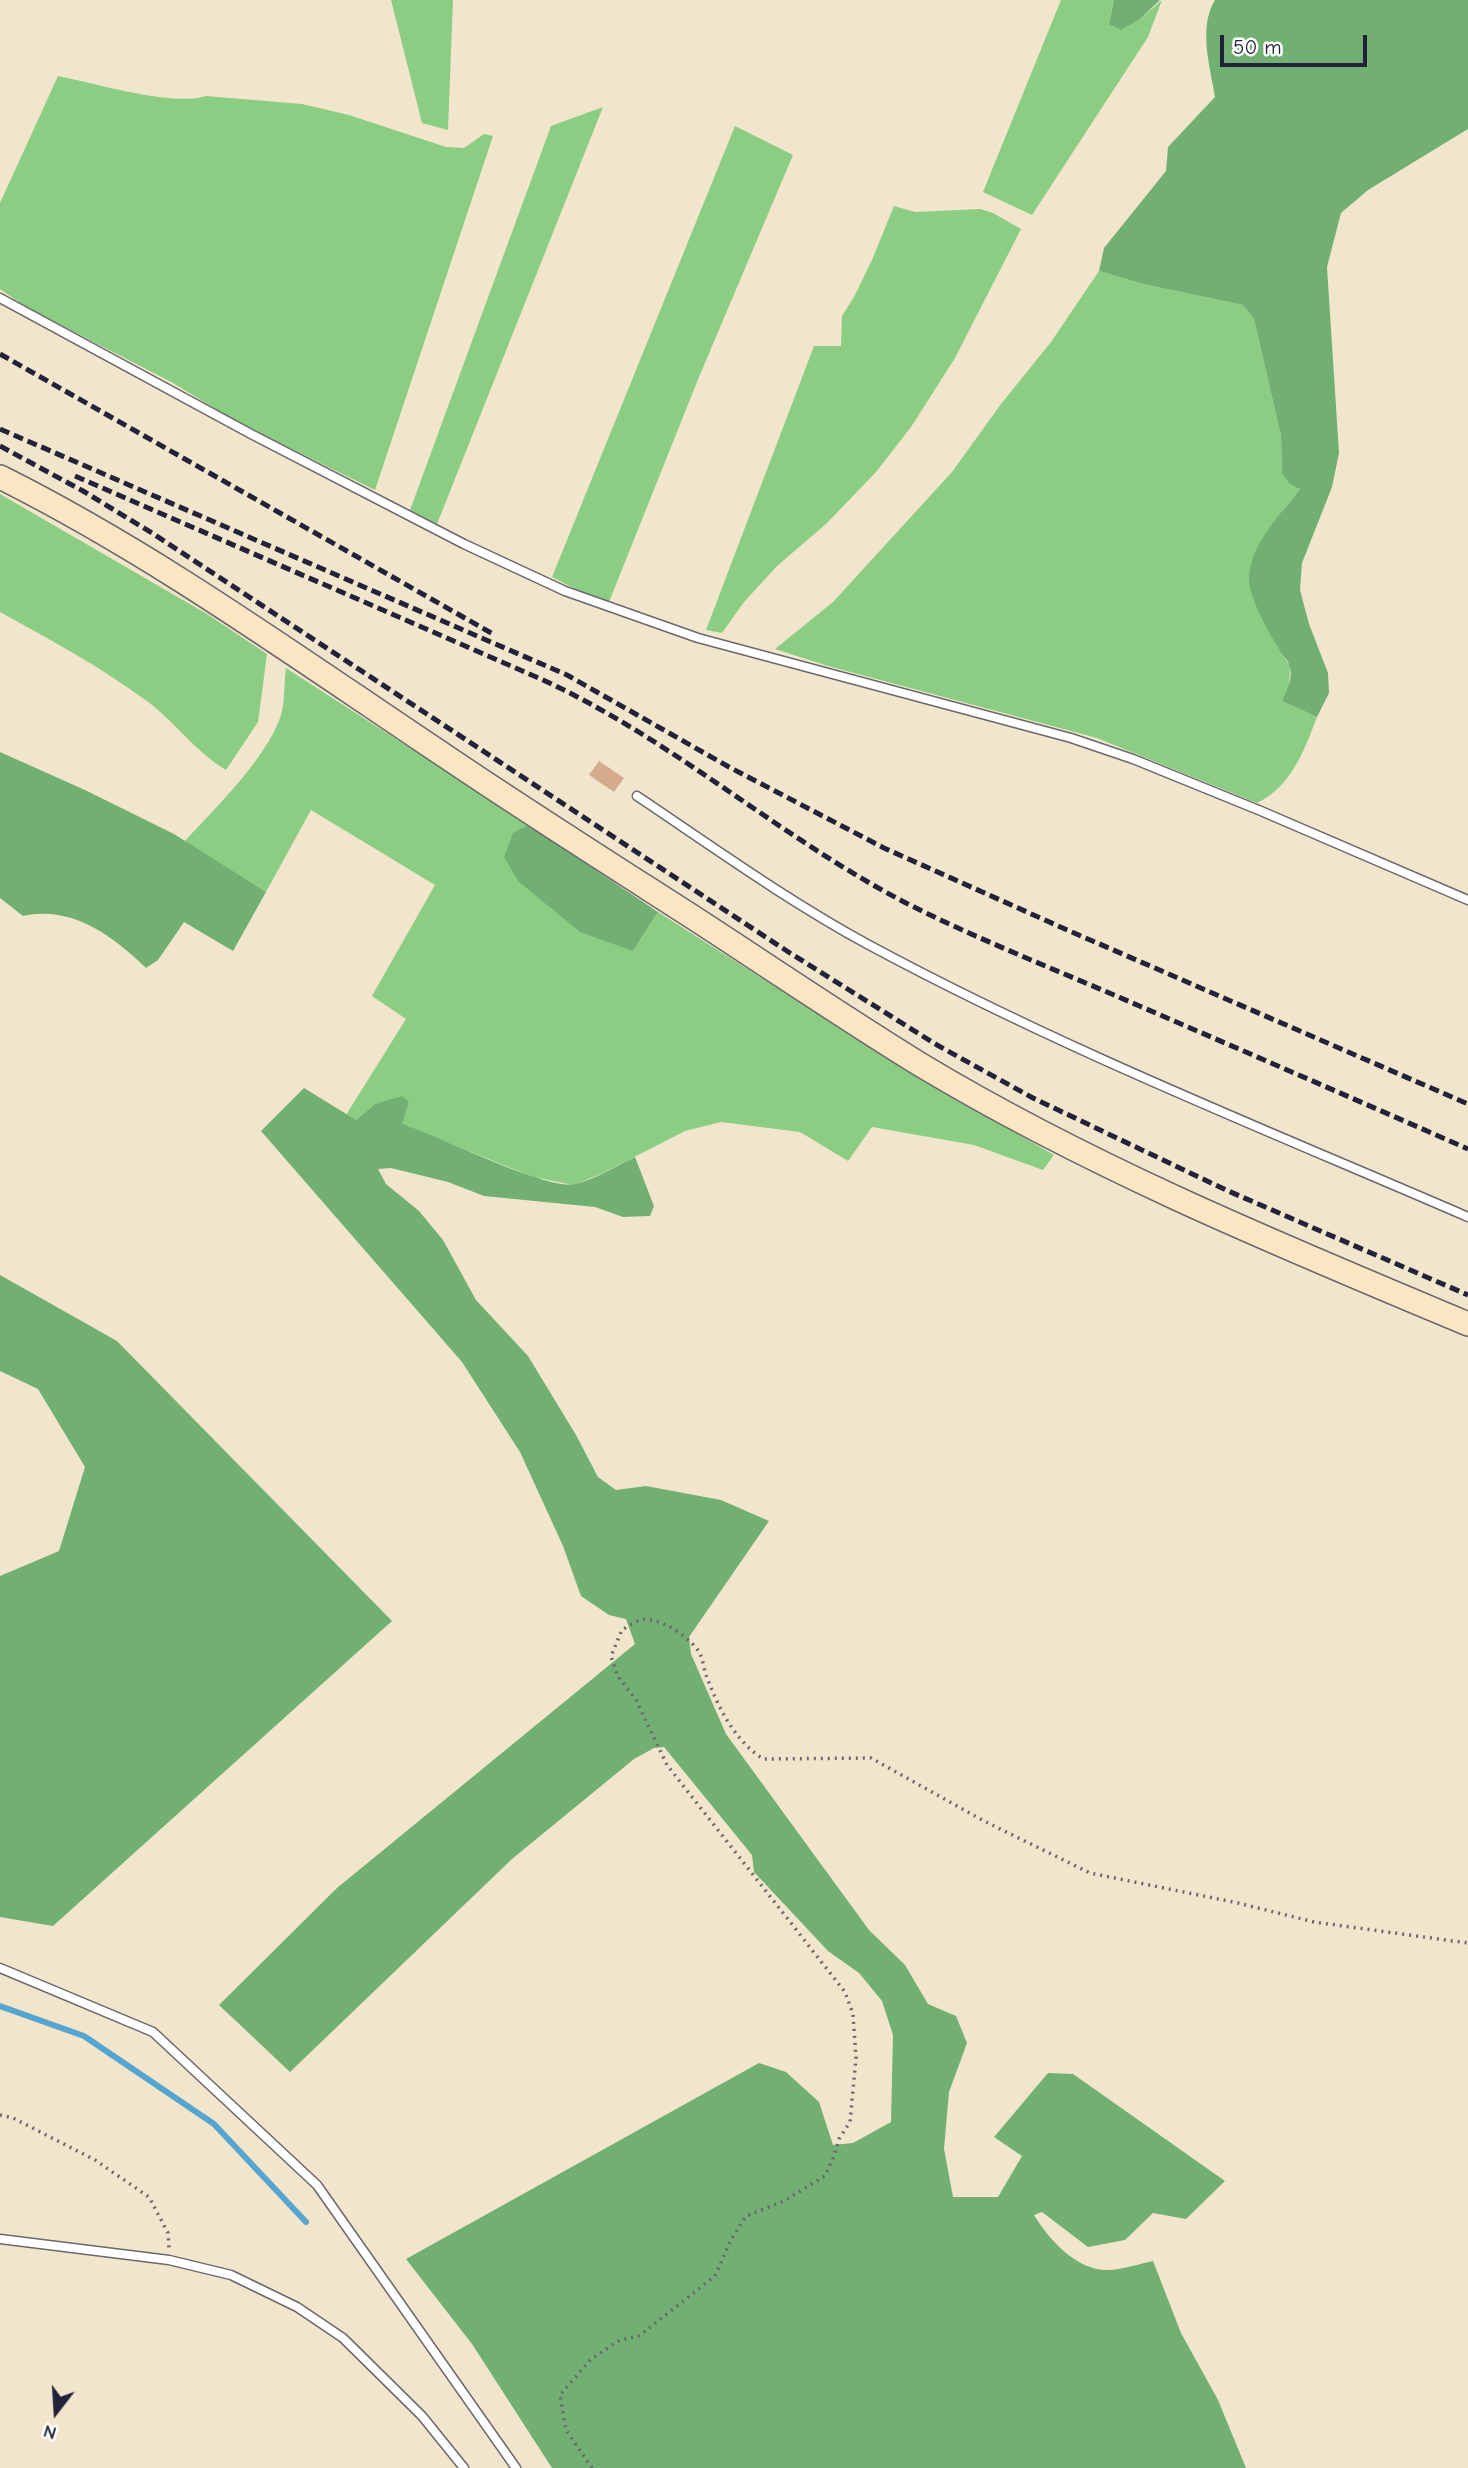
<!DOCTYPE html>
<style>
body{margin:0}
#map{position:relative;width:1468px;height:2468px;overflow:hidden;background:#f1e6cb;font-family:"Comic Neue",sans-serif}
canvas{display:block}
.north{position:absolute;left:21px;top:2377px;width:70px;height:70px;-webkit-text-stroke:5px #fff;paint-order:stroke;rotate:197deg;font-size:19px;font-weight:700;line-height:28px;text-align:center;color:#22223b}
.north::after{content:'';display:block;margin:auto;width:24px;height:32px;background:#22223b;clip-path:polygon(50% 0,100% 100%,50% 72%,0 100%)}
.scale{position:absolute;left:1220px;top:35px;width:147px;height:32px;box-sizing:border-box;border:4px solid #22223b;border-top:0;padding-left:9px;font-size:21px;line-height:24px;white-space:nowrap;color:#22223b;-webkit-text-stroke:5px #fff;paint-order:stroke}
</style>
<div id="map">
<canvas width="1468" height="2468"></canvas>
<div class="north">N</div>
<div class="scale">50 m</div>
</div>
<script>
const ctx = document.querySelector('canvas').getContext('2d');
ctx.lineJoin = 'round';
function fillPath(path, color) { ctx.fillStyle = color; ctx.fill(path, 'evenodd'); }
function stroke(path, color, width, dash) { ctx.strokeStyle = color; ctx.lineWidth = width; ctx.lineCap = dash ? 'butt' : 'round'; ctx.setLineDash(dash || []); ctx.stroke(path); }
fillPath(new Path2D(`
 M391 0H453L448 130 422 123Z
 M1061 0H1114L1109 23 1140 19 1162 0 1148 37 1032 215 983 192Z
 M58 76C95 83 172 107 206 96L302 104 349 115 446 147 464 148 484 134 493 136 375 490 237 422 173 383 26 307 0 289V203Z
 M603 107 437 524 410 510 551 126Z
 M735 126 793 155 699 377 609 602 579 591 552 577Z
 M894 206 915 212 980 209 993 213 1021 229 955 358 911 427 876 472 826 524 777 566 744 602 722 633 706 630 814 346H841L842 316 854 297 872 260Z
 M1099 271 1143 284 1243 305 1254 319 1281 436 1282 474 1300 489 1283 510 1253 597 1268 629 1290 667 1289 687 1282 701 1317 717C1304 751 1291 787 1257 803L1097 738 828 666 775 649 833 602 952 472 1001 404 1051 342Z
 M0 494 207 614 267 654 258 722 226 770C194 751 174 720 144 699 99 666 49 639 0 612Z
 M286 668 529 825 633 951 658 912 887 1058 1054 1155 1043 1170 974 1145 872 1127 848 1161 800 1132 721 1122 685 1131 601 1174 573 1185 533 1177 401 1124 409 1102 375 1104 356 1120 346 1115 406 1019 372 996 435 885 311 810 266 892 184 842C213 811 272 753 282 711 285 698 284 682 286 668Z`), '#8ccd84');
fillPath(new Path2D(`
 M1114 0H1160L1140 19 1121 30 1109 24Z
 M1215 0H1468V129L1368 190 1341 213 1327 267 1339 453 1332 487 1302 563 1300 590 1309 624 1328 673 1329 693 1317 717 1282 701C1287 691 1294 676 1289 665 1288 660 1283 656 1280 651 1270 634 1248 597 1249 577 1251 543 1281 514 1300 489L1290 484 1282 474 1281 436 1254 319 1243 305 1143 284 1099 271 1104 248 1166 171 1168 147 1215 97C1210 66 1198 28 1215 0Z
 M0 752 85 790 174 834 266 892 233 951 184 922 158 960 146 968C113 936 72 905 23 916L0 898Z
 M529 825 658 912 633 951 580 932 518 881 504 857 513 833Z
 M304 1088 356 1120 375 1104 402 1096 409 1102 402 1124C437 1135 547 1191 575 1184 596 1179 616 1166 635 1157L654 1206 650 1216 623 1217 595 1207 484 1196 448 1182 391 1168 378 1169 386 1184 419 1211 443 1240 476 1300 528 1356 576 1435 598 1477 616 1490 646 1486 721 1500 769 1521 689 1637 691 1654 726 1734 869 1930 905 1965 928 2004 956 2016 967 2043 949 2092 944 2149 953 2197H998L1022 2156 994 2137 1048 2073 1073 2074 1225 2181 1186 2219 1153 2213 1125 2240 1088 2247 1042 2212 1034 2215C1049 2240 1078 2272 1110 2270 1124 2269 1139 2264 1153 2261L1181 2333 1218 2400 1246 2468H552L472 2344 406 2259 759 2063 786 2072 819 2102 833 2145 853 2143 891 2122 893 2035 882 2001 859 1973 828 1951 754 1872 752 1855 664 1747 654 1748 634 1759 512 1859 290 2072 219 2005 337 1888 635 1644 626 1619 609 1615 581 1596 563 1546 520 1452 462 1362 261 1131Z
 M0 1275 117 1341 392 1621 53 1926 0 1917V1576L59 1551 85 1467 38 1389 0 1371Z`), '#71b072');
stroke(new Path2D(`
 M0 2006 84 2036 214 2124 306 2222`), '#56a4d0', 6);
fillPath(new Path2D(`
 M599 761 624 778 614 792 589 775Z`), '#d5aa8d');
const lane = new Path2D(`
 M0 298 251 434 464 544 565 591 698 638 1071 738 1133 759 1261 811 1468 900
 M637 796C713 847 788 901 869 945 1062 1049 1267 1130 1468 1217
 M0 1968 153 2032 317 2185 516 2468
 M0 2239 169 2260 231 2275 297 2307 343 2338 422 2416 464 2468`);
const secondary = new Path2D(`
 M0 477C158 556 302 661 448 758 528 812 610 864 691 916 768 966 843 1017 921 1065 1094 1169 1282 1246 1468 1324`);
stroke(lane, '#6a676d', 11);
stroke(secondary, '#6a676d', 26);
stroke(new Path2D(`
 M0 2115 13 2118 95 2160 149 2197 168 2233 169 2248
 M592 2468 566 2430 560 2395 591 2359 620 2340 639 2336 715 2276 731 2240 746 2216 784 2201 825 2176 834 2156 839 2139 850 2122 856 2058 853 2014 845 1992 667 1765 636 1700 617 1675 611 1656 622 1630C627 1627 635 1621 641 1620 659 1616 687 1636 697 1649 703 1656 703 1667 706 1675 718 1707 734 1740 763 1759L871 1758 984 1821 1090 1873 1238 1903 1314 1922 1468 1943`), '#6a676d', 3.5, [2, 5]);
stroke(lane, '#fff', 8);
stroke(secondary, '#fbe6c4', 23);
stroke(new Path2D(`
 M0 354 493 634
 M0 429 567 675 729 767 884 848 1065 929 1468 1104
 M0 446 83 491 152 533 790 953 937 1045 1033 1098 1226 1190 1468 1295
 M75 476 541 679C672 739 779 837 906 903 973 937 1044 965 1114 995 1232 1046 1350 1097 1468 1149`), '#22223b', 5, [10, 5]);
</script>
